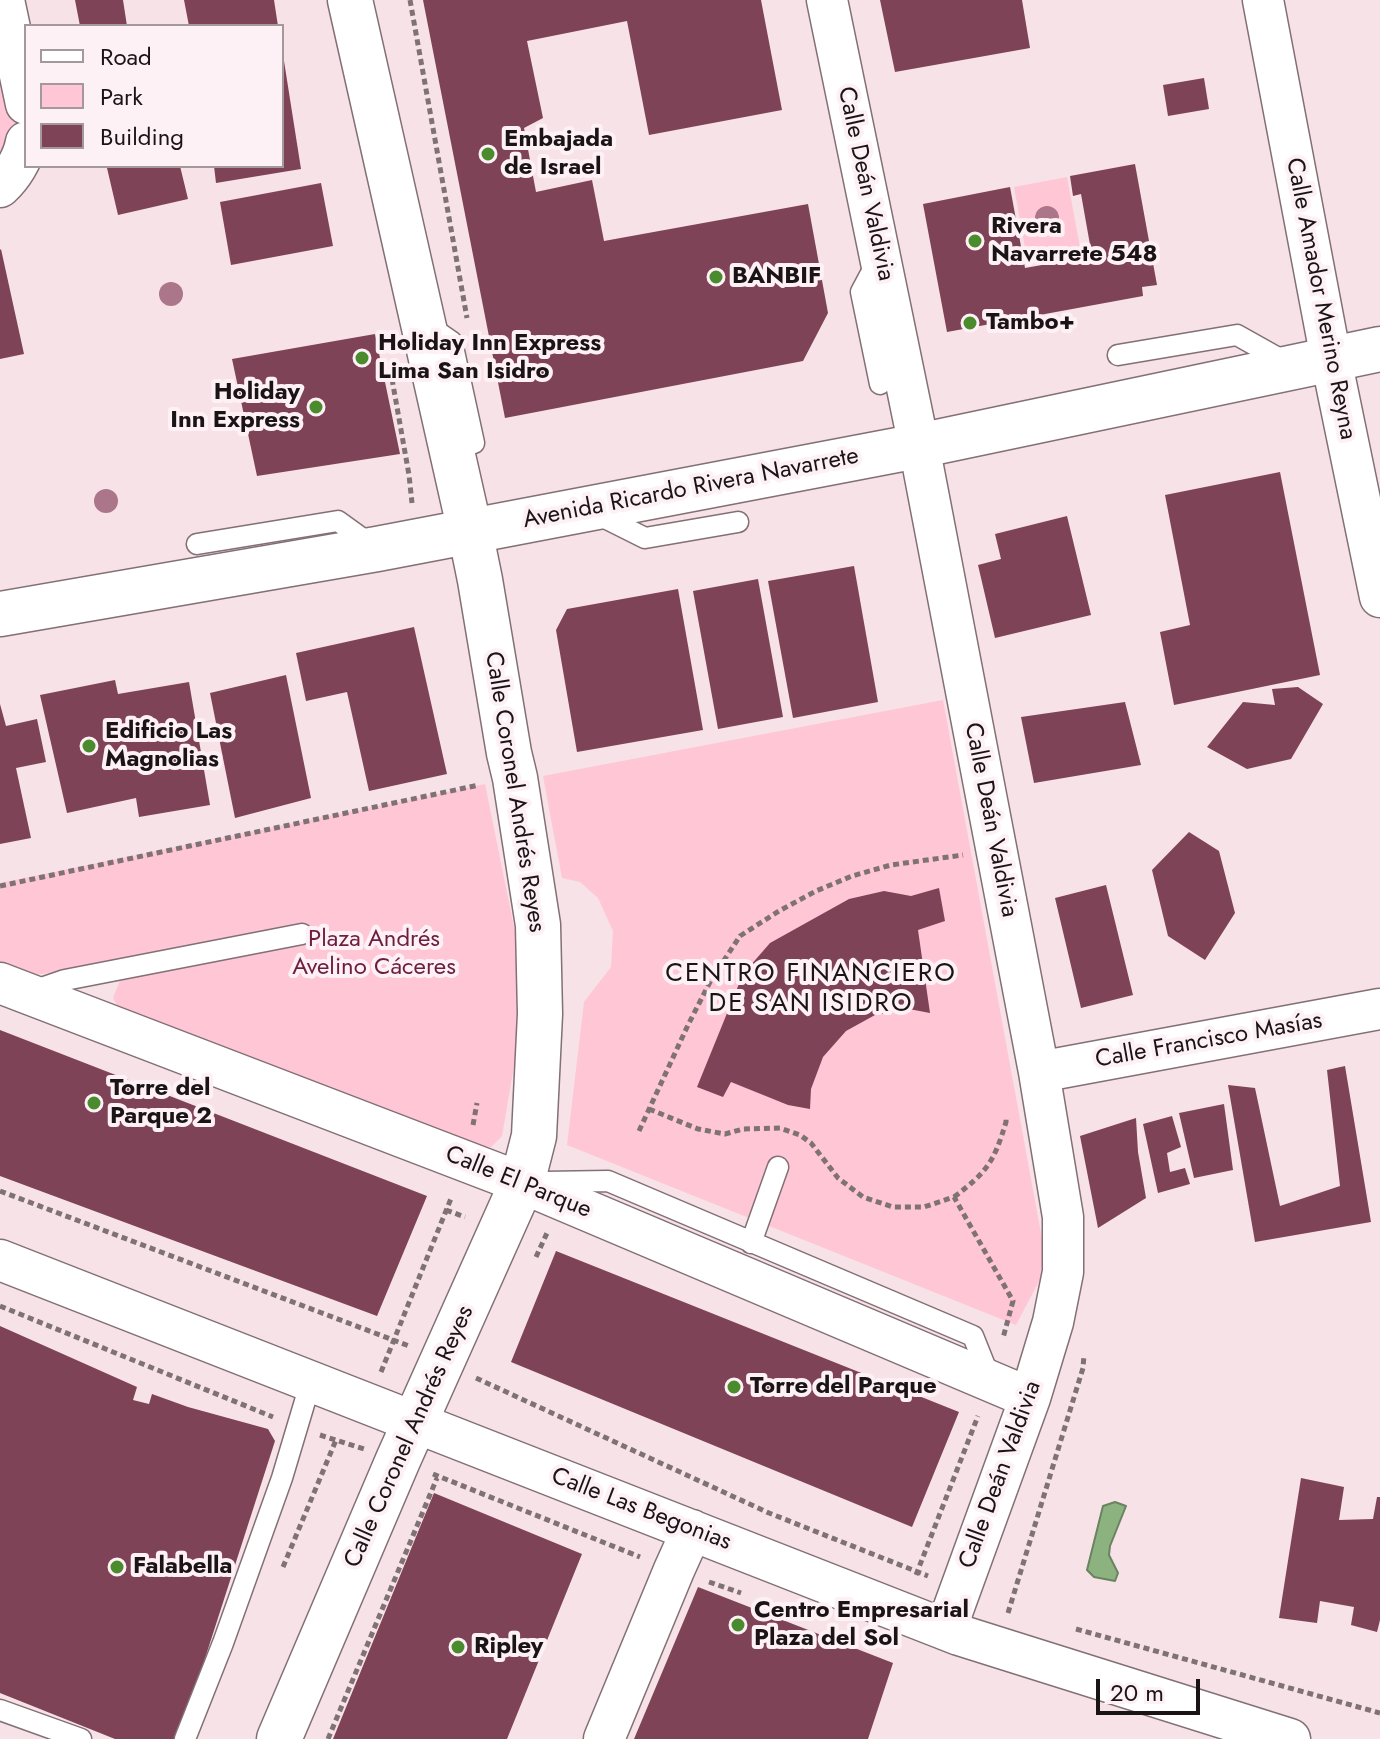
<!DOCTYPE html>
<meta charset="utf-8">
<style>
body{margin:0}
#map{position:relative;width:1380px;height:1739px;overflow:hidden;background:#f7e2e7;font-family:Jost,sans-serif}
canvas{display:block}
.legend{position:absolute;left:24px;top:24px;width:260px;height:144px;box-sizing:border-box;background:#fef1f5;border:2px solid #a3999c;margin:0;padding:10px 14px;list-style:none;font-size:24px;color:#1b1416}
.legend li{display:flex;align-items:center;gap:16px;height:40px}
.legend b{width:40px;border:2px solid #a3999c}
.scale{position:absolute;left:1096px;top:1679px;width:104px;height:36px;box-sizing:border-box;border:4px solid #1b1416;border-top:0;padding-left:10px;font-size:24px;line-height:28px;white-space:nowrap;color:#1b1416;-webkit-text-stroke:6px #fef1f5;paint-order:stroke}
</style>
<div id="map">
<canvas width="1380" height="1739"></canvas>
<ul class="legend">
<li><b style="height:10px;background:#fff"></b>Road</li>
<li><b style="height:22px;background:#ffc6d6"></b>Park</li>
<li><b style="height:22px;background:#7e4356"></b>Building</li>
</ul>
<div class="scale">20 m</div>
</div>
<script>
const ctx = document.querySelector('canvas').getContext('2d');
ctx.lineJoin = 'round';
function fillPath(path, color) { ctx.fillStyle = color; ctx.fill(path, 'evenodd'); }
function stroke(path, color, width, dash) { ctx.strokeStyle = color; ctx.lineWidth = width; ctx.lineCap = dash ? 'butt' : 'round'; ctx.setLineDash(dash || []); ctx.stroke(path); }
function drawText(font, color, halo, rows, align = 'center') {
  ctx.font = font + ' Jost,sans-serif'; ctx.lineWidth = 8; ctx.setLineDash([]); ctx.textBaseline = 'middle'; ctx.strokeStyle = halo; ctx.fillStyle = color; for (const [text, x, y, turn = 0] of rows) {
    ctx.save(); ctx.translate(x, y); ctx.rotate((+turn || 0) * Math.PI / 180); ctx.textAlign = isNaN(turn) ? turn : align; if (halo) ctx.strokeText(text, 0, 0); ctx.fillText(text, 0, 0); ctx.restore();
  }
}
fillPath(new Path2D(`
 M0 42 16 123 12 145 0 163Z
 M1067 177 1081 253 1028 264 1014 187Z
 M943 700 1047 1266 1016 1325 567 1145 584 1002 611 967 613 931 598 898 580 882 562 878 543 776Z
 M485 784 516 937 519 1037 502 1136 491 1147 468 1145 121 1013 113 998 124 970 79 968 30 976 0 963V883Z`), '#ffc6d6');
const water = new Path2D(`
 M1115 1502 1126 1506 1110 1546 1109 1555 1118 1573 1115 1581 1094 1577 1087 1570 1103 1506Z`);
fillPath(water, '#8cb37f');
stroke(water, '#6a8360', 2);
fillPath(new Path2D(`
 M75 0H123L127 26H80Z
 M184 0H274L278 26H189Z
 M423 0H761L782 110 649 135 627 21 527 41 543 118 524 128 536 192 592 180 604 241 808 204 828 313 803 361 505 418Z
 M880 0H1022L1030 48 895 72Z
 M284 61 301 169 216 183 214 166H282V62Z
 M1204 78 1209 109 1168 116 1163 85Z
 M1135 164 1157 285 1142 287 1143 296 947 332 923 204 1010 187 1025 268 1092 256 1081 194 1073 196 1070 176Z
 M114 166H180L188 199 118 215 107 168Z
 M321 183 333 246 231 265 220 202Z
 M1 249 24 354 0 359V250Z
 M375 334 400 454 257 476 232 359Z
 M1280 472 1320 675 1174 705 1160 632 1190 625 1165 495Z
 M1067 516 1091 615 995 638 978 565 1001 559 995 534Z
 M854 566 878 702 793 718 768 581Z
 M758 579 783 717 718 729 693 591Z
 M678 589 703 730 577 752 556 630 567 609Z
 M414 627 447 774 369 791 347 692 306 701 296 653Z
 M286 675 311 798 235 818 210 693Z
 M115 680 118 694 189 682 210 805 139 817 136 798 67 813 40 695Z
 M1298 687 1323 704 1291 759 1247 769 1207 747 1243 702 1275 705 1272 689Z
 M1125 702 1141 765 1034 783 1021 717Z
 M0 704 6 726 37 719 46 762 16 768 31 838 0 844Z
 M1189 832 1219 851 1235 913 1205 960 1168 936 1152 870Z
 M1106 885 1133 995 1081 1008 1055 898Z
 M939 888 945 921 918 930 930 1013 909 1009 875 1015 846 1031 823 1057 811 1089 810 1109 788 1105 731 1082 723 1097 697 1087 743 974 770 943 849 899 884 891 911 896Z
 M0 1030 427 1196 377 1316 0 1176Z
 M1345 1066 1371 1222 1255 1242 1228 1085 1255 1088 1280 1206 1340 1186 1327 1070Z
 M1224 1104 1233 1170 1194 1178 1179 1113Z
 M1172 1116 1181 1147 1167 1153 1170 1172 1185 1168 1190 1184 1158 1193 1143 1124Z
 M1136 1118 1138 1152 1146 1198 1098 1228 1080 1136Z
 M556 1251 959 1412 912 1527 511 1362Z
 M0 1326 137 1387 133 1400 149 1404 152 1394 188 1407 268 1429 275 1441 179 1739H115L0 1693Z
 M1301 1478 1344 1487 1339 1520 1373 1519 1377 1497H1380V1620L1377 1632 1351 1625 1354 1607 1320 1601 1317 1623 1279 1618Z
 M434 1493 582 1554 507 1739H333Z
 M698 1587 893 1663 868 1739H634Z`), '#7e4356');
const service = new Path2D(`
 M877 262 861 292 880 384
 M429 326 452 342 474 443
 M1118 355 1237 335 1287 363
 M597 514 645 538 738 522
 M197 544 338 521 374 547
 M30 992 65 980 302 934
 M545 1182 608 1181 973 1336 991 1381
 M751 1243 778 1167
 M0 1710 81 1739
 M185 1739 223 1643 282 1478 311 1381`);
const minor = new Path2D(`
 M4 0 26 104
 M827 0 921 456 1039 1072 1063 1217V1272L1053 1322 1030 1398 946 1629
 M1263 0 1331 359 1380 597
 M0 187C12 176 23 159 26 142
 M0 983 522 1183 1030 1398
 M1039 1072 1380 1009
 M0 1260 959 1635 1290 1739
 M604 1739 674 1570 692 1530`);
const tertiary = new Path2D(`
 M0 614 377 549 918 446 1380 349
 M279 1739 398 1460 522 1183 534 1136 540 1014 538 925 515 778 509 753 480 580 470 531 350 0`);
stroke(service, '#827075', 23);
stroke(minor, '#827075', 43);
stroke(tertiary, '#827075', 47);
stroke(new Path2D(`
 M410 0 467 318
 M392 379 409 475 412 503
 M0 886 479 785
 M649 1109 698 1129 725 1134 743 1129 780 1128 800 1135 811 1143 838 1178 863 1197 893 1207H924L954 1197 1013 1301 1003 1338
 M473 1125 477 1103
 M639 1131 688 1025 711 980 740 936 779 911 816 891 852 876 891 865 963 855
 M0 1191 409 1346
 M954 1197C987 1172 994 1162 1006 1122V1117
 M446 1210 465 1217
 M536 1257 547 1233
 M0 1306 273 1417
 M381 1372 452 1196
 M476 1378 769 1513 928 1576
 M320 1435 364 1449
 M433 1474 640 1557
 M283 1567 336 1440
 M916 1575 978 1416
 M709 1582 741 1593
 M1008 1613 1083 1368 1084 1355
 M1076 1629 1380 1713
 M328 1739 437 1478`), '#7f7275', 5, [6, 4]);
stroke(service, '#fff', 20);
stroke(minor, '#fff', 40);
stroke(tertiary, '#fff', 44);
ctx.fillStyle = '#ab768a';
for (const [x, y] of [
 [1047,218],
 [171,294],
 [106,501]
]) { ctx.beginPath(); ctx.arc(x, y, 12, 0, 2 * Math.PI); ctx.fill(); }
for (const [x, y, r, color] of [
 [488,154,8,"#4a8b2e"],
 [975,241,8,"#4a8b2e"],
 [716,277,8,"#4a8b2e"],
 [970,323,8,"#4a8b2e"],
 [362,358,8,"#4a8b2e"],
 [316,407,8,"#4a8b2e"],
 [89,746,8,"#4a8b2e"],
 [94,1103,8,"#4a8b2e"],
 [734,1387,8,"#4a8b2e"],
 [117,1567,8,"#4a8b2e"],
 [738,1625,8,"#4a8b2e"],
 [458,1647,8,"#4a8b2e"]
]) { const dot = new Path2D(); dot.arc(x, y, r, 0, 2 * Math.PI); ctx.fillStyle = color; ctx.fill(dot); stroke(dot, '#fef1f5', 3); }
drawText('bold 24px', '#1b1416', '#fef1f5', [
 ["Embajada",504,140],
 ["de Israel",504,168],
 ["Rivera",991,227],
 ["Navarrete 548",991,255],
 ["BANBIF",732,277],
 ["Tambo+",986,323],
 ["Holiday Inn Express",378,344],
 ["Lima San Isidro",378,372],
 ["Holiday",300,393,"right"],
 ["Inn Express",300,421,"right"],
 ["Edificio Las",105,732],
 ["Magnolias",105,760],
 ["Torre del",110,1089],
 ["Parque 2",110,1117],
 ["Torre del Parque",750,1387],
 ["Falabella",133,1567],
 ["Centro Empresarial",754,1611],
 ["Plaza del Sol",754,1639],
 ["Ripley",474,1647]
], 'left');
drawText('24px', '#1b1416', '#fef1f5', [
 ["Calle Deán Valdivia",865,184,78],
 ["Calle Amador Merino Reyna",1320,299,79],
 ["Avenida Ricardo Rivera Navarrete",691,489,-11],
 ["Calle Coronel Andrés Reyes",514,792,81],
 ["Calle Deán Valdivia",990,820,79],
 ["Calle Francisco Masías",1209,1041,-10],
 ["Calle El Parque",518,1183,22],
 ["Calle Coronel Andrés Reyes",410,1437,-66],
 ["Calle Deán Valdivia",1001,1475,-70],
 ["Calle Las Begonias",641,1510,21]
]);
drawText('24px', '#6c1e3d', '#fef1f5', [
 ["Plaza Andrés",374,940],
 ["Avelino Cáceres",374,968]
]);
ctx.letterSpacing = '2px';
drawText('26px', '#1b1416', '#fef1f5', [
 ["CENTRO FINANCIERO",811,975],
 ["DE SAN ISIDRO",811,1005]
]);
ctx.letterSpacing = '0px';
</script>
